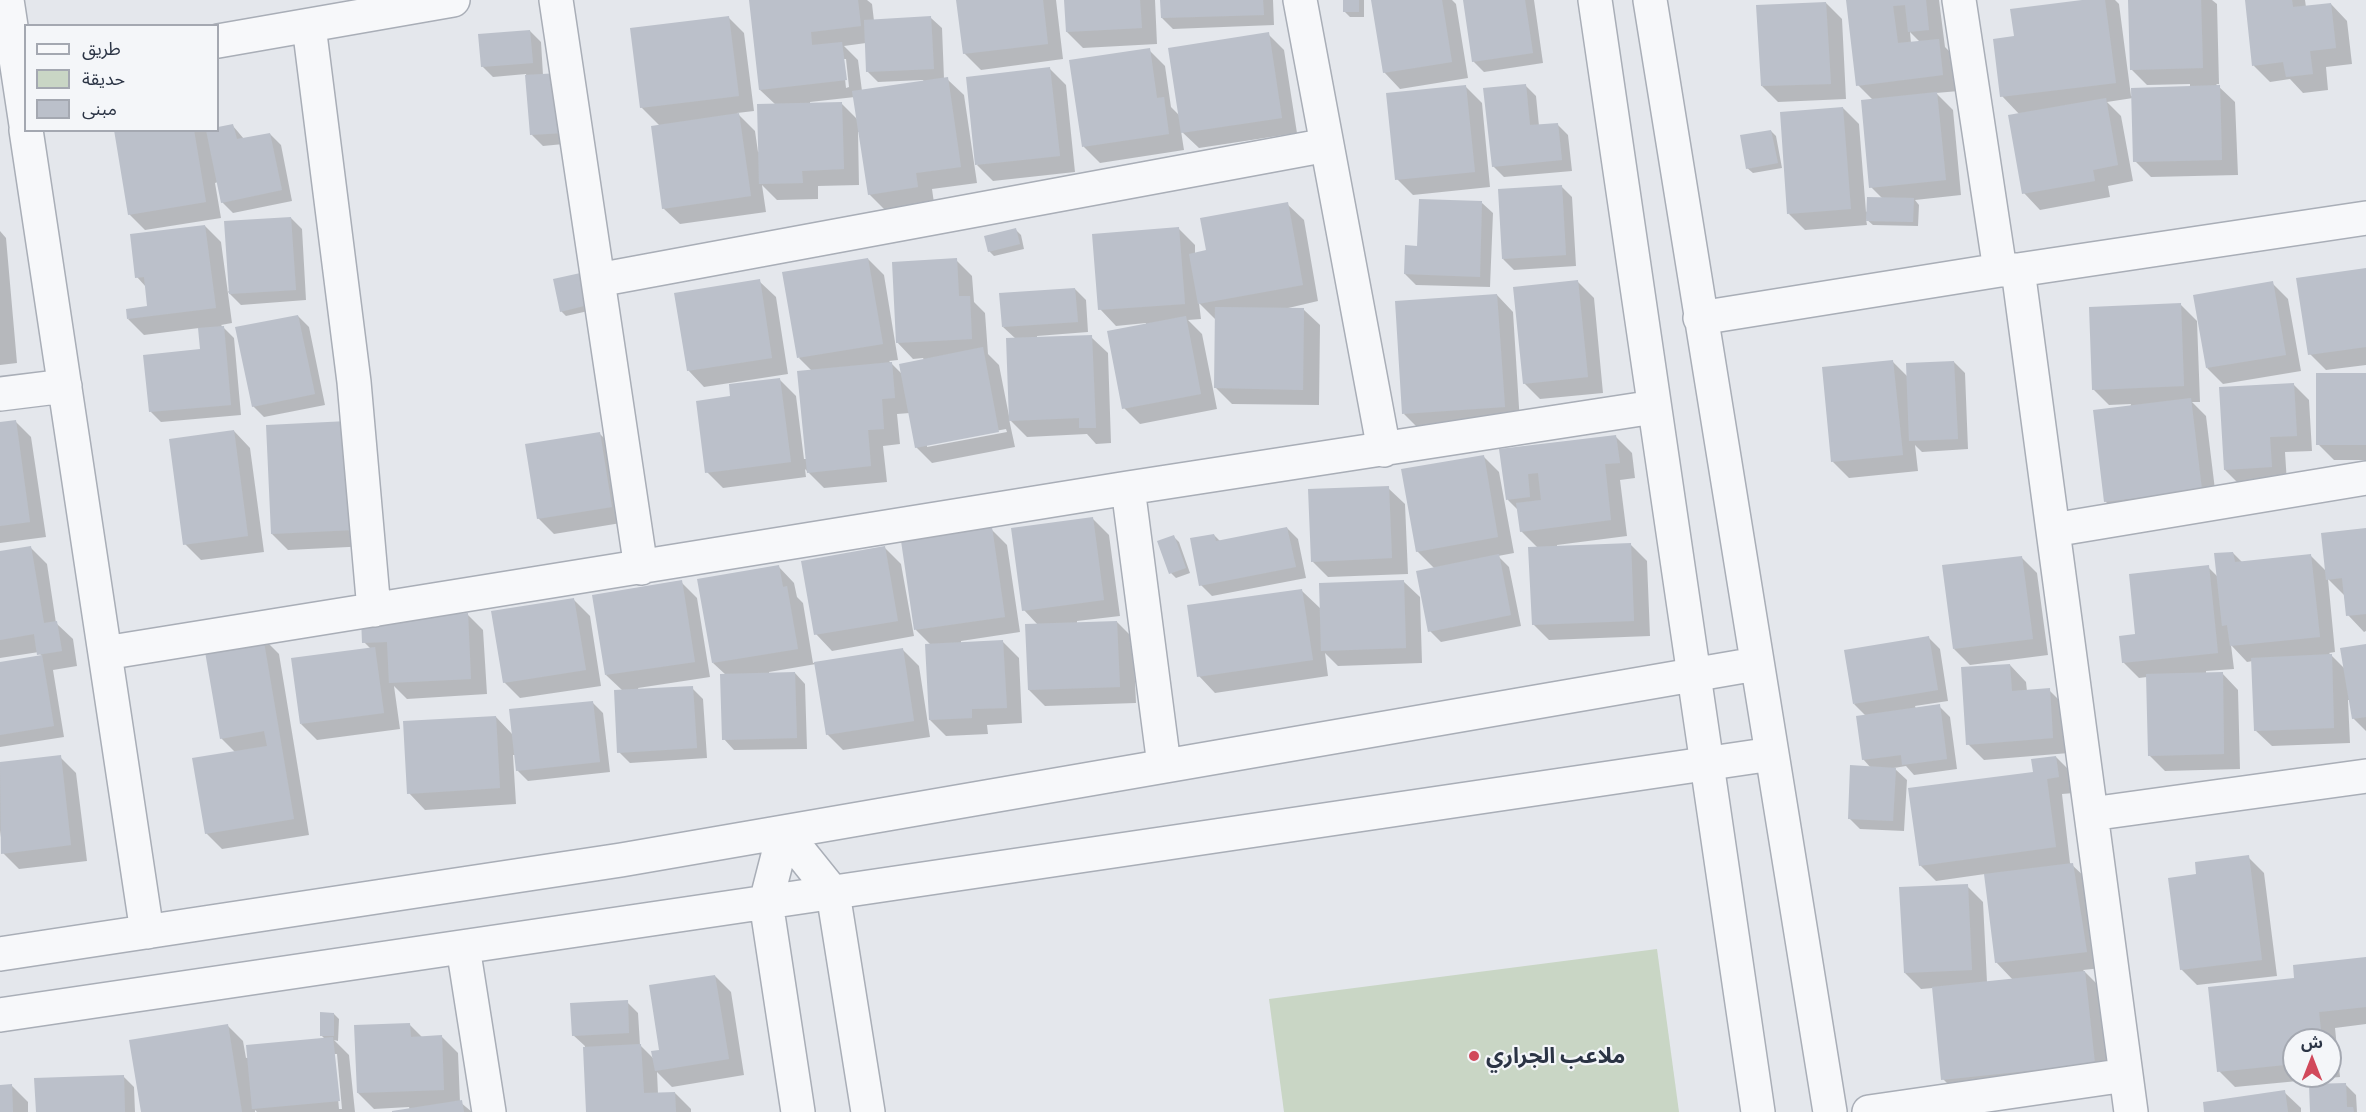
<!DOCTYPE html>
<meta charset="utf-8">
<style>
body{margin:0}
#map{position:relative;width:2366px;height:1112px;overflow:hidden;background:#e4e7ec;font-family:"Exo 2","Noto Sans Arabic",sans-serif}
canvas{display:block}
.legend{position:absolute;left:24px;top:24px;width:195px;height:108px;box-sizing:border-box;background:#f4f6f9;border:2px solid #a4a8b1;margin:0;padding:8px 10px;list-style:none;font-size:18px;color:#2b3445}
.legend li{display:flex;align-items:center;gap:12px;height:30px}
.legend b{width:30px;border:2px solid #a4a8b1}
.north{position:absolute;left:2282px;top:1028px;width:60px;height:60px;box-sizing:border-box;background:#f4f6f9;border:2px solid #a4a8b1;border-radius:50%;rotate:0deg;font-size:16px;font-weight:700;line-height:24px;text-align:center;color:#2b3445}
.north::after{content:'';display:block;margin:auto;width:21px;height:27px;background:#d1495b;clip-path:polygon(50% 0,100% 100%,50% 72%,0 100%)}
</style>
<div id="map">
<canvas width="2366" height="1112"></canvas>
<ul class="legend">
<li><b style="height:8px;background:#f7f8fa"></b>طريق</li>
<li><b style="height:16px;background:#c9d6c5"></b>حديقة</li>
<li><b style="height:16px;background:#bbc0ca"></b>مبنى</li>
</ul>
<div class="north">ش</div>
</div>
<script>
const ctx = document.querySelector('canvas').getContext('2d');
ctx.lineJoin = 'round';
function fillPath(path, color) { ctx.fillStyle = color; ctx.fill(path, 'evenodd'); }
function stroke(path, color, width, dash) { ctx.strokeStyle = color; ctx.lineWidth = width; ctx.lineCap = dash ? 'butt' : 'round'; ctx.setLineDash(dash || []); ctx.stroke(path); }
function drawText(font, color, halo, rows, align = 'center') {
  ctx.font = font + ' "Exo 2","Noto Sans Arabic",sans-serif'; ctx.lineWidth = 4.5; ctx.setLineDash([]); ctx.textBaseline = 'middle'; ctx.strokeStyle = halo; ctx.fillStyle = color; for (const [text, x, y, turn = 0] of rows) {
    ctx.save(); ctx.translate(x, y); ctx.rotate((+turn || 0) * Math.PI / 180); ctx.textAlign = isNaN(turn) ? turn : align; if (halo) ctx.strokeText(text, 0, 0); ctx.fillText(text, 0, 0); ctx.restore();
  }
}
fillPath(new Path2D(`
 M1657 949 1679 1112H1284L1269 999Z`), '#c9d6c5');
fillPath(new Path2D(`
 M756 0H867L872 4 874 21 931 18 942 28 944 79H947L964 95 977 183 932 189 934 203 885 210 869 194 860 132H858L859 185 818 186V199L777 200 762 185 766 212 680 224 663 208 660 126 641 107 728 17 744 33 754 111 737 113 755 131 758 152 760 151 776 105 760 90ZM866 43 867 71 878 82 923 80 924 82 862 91 858 60 844 46ZM843 59H846L849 87 846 88ZM855 97 858 120 841 103 810 104V102Z
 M958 0H1056L1063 59 981 70 964 53Z
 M1065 0H1155L1157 44 1083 48 1067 32Z
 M1162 0H1273L1274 25 1173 29 1162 18Z
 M1344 0H1364V17H1350L1344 11Z
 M1373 0H1452L1456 4 1468 78 1400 89 1384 72Z
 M1464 0H1534L1543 63 1484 72 1473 61Z
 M1848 0H1939L1945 47 1954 56 1959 91 1936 93 1953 110 1961 195 1915 200 1919 205 1918 226 1873 225 1866 219 1867 225 1805 230 1789 214 1843 108 1859 124 1866 212 1883 199 1871 187 1873 100 1858 85ZM1910 32 1920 42 1911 43Z
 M2094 0H2115L2119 4 2131 96 2190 87V84L2147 85 2131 69 2129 0H2212L2217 4 2219 84H2216L2235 102 2238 175 2151 177 2135 161 2133 98 2107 102 2121 116 2133 181 2108 186 2110 197 2040 210 2024 193 2020 115 2002 96 2016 38Z
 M2246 0H2305L2306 7 2331 4 2347 21 2352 64 2326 67 2328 90 2303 93 2290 79 2270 82 2254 66Z
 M1826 3 1842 19 1846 99 1778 102 1762 86Z
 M530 31 541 42 543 75 574 143 543 146 532 135 526 74 493 77 482 66Z
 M1268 34 1284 50 1297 133 1199 148 1181 131 1184 150 1100 163 1084 147 1071 61 1149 50 1165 66 1171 107 1180 116Z
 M1050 69 1066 85 1075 172 993 181 977 165Z
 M1525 85 1536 96 1539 126 1557 124 1568 135 1572 171 1504 177 1493 166Z
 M1466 87 1482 103 1490 187 1413 195 1397 179Z
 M233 126 244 139 270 134 281 145 292 201 233 213 222 202 218 182 215 183 221 218 145 230 129 214 115 130H218V129Z
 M1771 131 1776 136 1782 168 1753 173 1747 168Z
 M1561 186 1572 197 1576 266 1514 270 1503 259Z
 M1482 203 1493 213 1490 287 1416 285 1405 274 1418 248Z
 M1287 204 1304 220 1318 301 1284 309H1303L1320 325 1319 405 1232 404 1216 388 1217 321 1199 303 1201 319 1188 320 1202 334 1217 409 1140 424 1124 408 1146 323 1116 326 1100 309 1179 229 1195 245V254L1208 251Z
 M291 218 302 229 306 300 241 305 228 292Z
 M205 226 221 242 232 323 221 325 234 338 241 415 161 422 150 411 201 351 199 328 144 335 128 319 149 307 146 287 137 277Z
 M1016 230 1021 235 1024 249 994 256 989 251Z
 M0 231 6 238 17 363 0 365Z
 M868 259 884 275 898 360 889 361 902 374 924 360 923 358 913 359 896 341 956 260 972 276 974 302 985 313 988 354 999 365 1009 416H1010L1016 339 1003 327 1075 289 1086 300 1088 332 1037 336V339L1091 337 1108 353 1111 443 1096 444 1087 434 1027 437 1009 419 1015 447 932 463 916 447 910 413 897 414 900 444 883 446 887 482 824 488 805 469 806 477 723 488 707 472 732 398 780 380 796 396 804 459H807L812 371 799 358ZM1006 429 1007 432 927 447V444Z
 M2366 270V365L2326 370 2310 354Z
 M585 274 597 309 566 316 561 311Z
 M759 281 776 297 788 374 704 387 688 370Z
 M1578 282 1594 298 1603 393 1540 399 1524 383Z
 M2272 283 2288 299 2301 371 2223 384 2207 368Z
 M1497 295 1513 312 1520 423 1420 430 1404 414Z
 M2181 305 2197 321 2200 402H2192L2206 416 2217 506 2121 517 2105 501 2131 404 2109 405 2093 389Z
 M298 316 309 327 325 405 264 417 253 406Z
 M1893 362 1908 377 1954 362 1965 373 1968 449 1922 452 1915 445 1918 471 1849 478 1832 461Z
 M2366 374V460H2334L2318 444Z
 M2293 384 2309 400 2312 451 2285 452 2287 483 2241 486 2225 470Z
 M15 421 31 437 46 537 0 543V423Z
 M267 427 369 546 288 550 272 534Z
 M234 431 250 448 264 552 201 560 185 544Z
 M600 434 616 450 627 522 554 534 538 518Z
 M1616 437 1632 453 1635 478 1620 480 1627 536 1557 545V547L1630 544 1647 561 1650 636 1549 640 1533 624 1538 548 1521 531 1518 510 1508 500 1501 451Z
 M1483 456 1499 472 1514 553 1498 556 1509 567 1521 626 1441 642 1430 631 1435 569 1417 551Z
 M1388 488 1405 504 1408 574 1328 577 1312 561Z
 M1093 519 1109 535 1120 616 1077 621V624L1117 622 1133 638 1136 703 1045 706 1029 690 1038 625 1024 610Z
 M1287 528 1298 539 1306 578 1212 596 1201 585 1214 535 1220 541Z
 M991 529 1007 545 1020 632 961 641V644L1003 642 1019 658 1022 723 987 725 988 734 946 736 930 720 931 645 916 630 903 542Z
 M2366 530V631L2364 632 2348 615 2344 595 2328 579 2335 652 2329 653 2346 670 2366 645V731L2353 718 2350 700H2348L2350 743 2272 746 2255 730 2253 661 2247 662 2231 645 2234 669 2206 671V674L2222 673 2238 690 2240 769 2165 771 2149 755 2147 677 2139 678 2123 662 2137 635 2208 567 2218 577 2233 553 2243 563 2311 556 2327 572Z
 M1174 537 1179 542 1190 573 1176 578 1171 573Z
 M31 548 47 564 56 623 73 639 77 666 53 670 64 737 0 747V663L42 657 39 652 0 658V553Z
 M885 548 901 564 914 636 832 651 816 634Z
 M2021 557 2037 573 2048 655 1970 665 1954 649Z
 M778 566 794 583 797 597 803 603 813 663 902 649 919 666 930 737 843 750 827 734 816 664 769 672V674L795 673 805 684 807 749 734 750 724 739 726 675 713 663Z
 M1403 581 1420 597 1422 663 1338 666 1325 653 1328 676 1215 693 1199 676 1302 591 1321 609Z
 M681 582 697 598 710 677 638 688 639 691 692 688 703 699 707 758 630 763 619 752 623 691 606 675Z
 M574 600 590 616 601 686 520 698 504 682Z
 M467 614 483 630 487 694 407 699 394 686 400 729 317 740 301 724 371 649 364 642Z
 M263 638 279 654 309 835 222 849 206 833 236 753 221 738Z
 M1929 638 1940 649 1948 701 1915 706 1916 709 1939 706 1950 717 1957 769 1914 775 1906 766 1894 768 1907 780 1904 831 1860 829 1849 818 1871 768 1863 759 1866 716 1854 704Z
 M2010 665 2026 682 2027 691 2049 690 2065 706 2069 753 1984 760 1968 744Z
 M592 702 603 713 610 772 528 781 517 770 515 755H513L516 804 425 810 409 793 496 717 513 735Z
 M60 757 76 773 87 861 19 869 3 853 0 830V764Z
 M2056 757 2072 773 2074 793 2062 794 2070 863 2089 881 2102 968 2083 970 2101 988 2111 1080 1959 1095 1943 1079 1933 988 1921 989 1905 973 1967 886 1983 902 1987 982 2013 980 1996 962 1985 874 1936 881 1920 865Z
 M2248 857 2264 873 2277 976 2197 985 2181 969 2198 876Z
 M2366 959V1024L2335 1028 2340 1077 2235 1087 2219 1071 2296 979ZM2294 1040H2330V1076H2294Z
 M715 976 731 992 744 1075 672 1087 657 1072 658 1094 675 1093 691 1109V1112H588L585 1046 573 1035 627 1002 638 1013 640 1045 654 1059Z
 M334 1014 339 1019 338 1041 334 1040 349 1055 355 1112H257L255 1110V1112H142L227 1025 243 1041 246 1058 326 1040 321 1035ZM334 1054H337L342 1109H339Z
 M409 1024 423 1038 442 1037 458 1053 460 1102 472 1112H393L410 1110 409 1107 374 1109 358 1093Z
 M123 1076 134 1087 135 1112H37Z
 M2345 1084 2356 1095 2357 1112H2311Z
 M0 1086H12L28 1102V1112H0Z
 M2284 1092 2301 1108V1112H2206Z`), '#0003');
fillPath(new Path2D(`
 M749 0H858L861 26 811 32 812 45 842 42 847 80 759 90Z
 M956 0H1043L1048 44 963 54Z
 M1064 0H1140L1142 28 1066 32Z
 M1160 0H1263L1264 15 1161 18Z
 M1343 0H1359V12H1343Z
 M1371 0H1442L1452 62 1383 73Z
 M1463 0H1525L1533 53 1472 62Z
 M1846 0H1926L1929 30 1908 32 1905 5 1893 6 1898 43 1939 39 1943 75 1856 86Z
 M2082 0H2105L2116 83 2000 97 1993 39 2014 36 2010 9Z
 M2128 0H2201L2203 68 2130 70Z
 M2245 0H2292L2293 7 2331 3 2336 48 2310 51 2313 74 2286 77 2283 62 2252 66Z
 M1826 2 1831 84 1761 86 1756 5Z
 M729 16 739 96 640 108 630 28Z
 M931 16 934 69 866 72 864 20Z
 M530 30 533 63 481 67 478 34Z
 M1269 32 1282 118 1181 133 1168 48Z
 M1150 48 1157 98 1164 97 1169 134 1082 147 1069 60Z
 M1050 67 1060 156 975 165 966 77Z
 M559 73 564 133 530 135 525 75Z
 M948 77 961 167 916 173 918 187 868 195 852 91Z
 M1526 84 1530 125 1558 123 1562 160 1492 167 1483 88Z
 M1466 85 1475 172 1395 180 1386 93Z
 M2220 85 2222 160 2133 162 2131 88Z
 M1937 92 1946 180 1869 188 1861 100Z
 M2106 98 2118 165 2093 170 2095 181 2022 194 2008 115Z
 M842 102 844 169 802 171 803 183 759 184 757 104Z
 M1843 107 1851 209 1787 214 1780 112Z
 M739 113 751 196 662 209 651 126Z
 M233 124 237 139 270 133 282 190 221 203 206 130H218V127Z
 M114 130H194L206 202 128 215Z
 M1771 130 1778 163 1746 169 1740 135Z
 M1562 185 1566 255 1502 259 1498 189Z
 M1867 197 1914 198 1913 222 1866 221Z
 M1419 199 1482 201 1480 277 1404 274 1405 245 1417 246Z
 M1288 202 1303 285 1198 304 1189 254 1206 250 1200 218Z
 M291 217 296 290 229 294 224 221Z
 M205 225 216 308 127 319 126 309 147 306 144 277 135 278 130 234Z
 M1179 227 1185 304 1098 310 1092 234Z
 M1016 228 1020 244 988 252 984 236Z
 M868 258 883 344 797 358 782 272Z
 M957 258 959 296H970L972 339 896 343 892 262Z
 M2366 268V347L2308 355 2296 278Z
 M585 272 592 304 560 312 553 279Z
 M760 279 772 358 687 371 674 293Z
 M1578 280 1588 377 1523 384 1513 287Z
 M2273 281 2286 355 2206 368 2193 295Z
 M1075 288 1078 322 1002 327 999 293Z
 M1497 294 1505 407 1402 414 1395 301Z
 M2181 303 2184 386 2092 390 2089 307Z
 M1215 307 1304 308 1303 390 1214 388Z
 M298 315 315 394 252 407 235 327Z
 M1186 316 1201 394 1122 409 1107 331Z
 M224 326 231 405 149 412 143 355 200 349 198 328Z
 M1092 335 1096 428H1079V418L1009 421 1006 338Z
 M983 347 999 432 915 448 899 364Z
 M1893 360 1903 455 1831 462 1822 367Z
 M1954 361 1958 439 1909 441 1906 363Z
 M892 362 895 398 882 399 884 429 868 430 871 466 807 473 797 371Z
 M2316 373H2366V445H2316Z
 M780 378 791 462 705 473 696 401 730 396 729 384Z
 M2294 383 2297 436 2270 437 2272 467 2224 470 2219 387Z
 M2191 398 2202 490 2104 502 2093 410Z
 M16 420 30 522 0 526V422Z
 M348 421 354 530 271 534 266 425Z
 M234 430 248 536 183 545 169 439Z
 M600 432 612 507 537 519 525 444Z
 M1616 435 1620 463 1605 464 1611 520 1520 532 1516 503 1541 500 1538 473 1528 474 1530 497 1506 500 1499 449Z
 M1484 455 1498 537 1416 552 1401 469Z
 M1389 486 1392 558 1311 562 1308 489Z
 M1093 517 1104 600 1022 611 1011 528Z
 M992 527 1005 617 914 630 901 541Z
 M1287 527 1296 567 1199 586 1190 538 1214 534 1216 541Z
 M2366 528V614L2346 616 2342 578 2326 580 2321 533Z
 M1174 535 1186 568 1169 574 1157 541Z
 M1631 543 1634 621 1532 625 1528 547Z
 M31 546 44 623 57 621 62 651 37 655 34 634 0 640V551Z
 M885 546 898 621 814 635 801 561Z
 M2233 552 2235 562 2311 554 2320 637 2230 646 2227 625 2222 626 2214 553Z
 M1499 554 1511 615 1428 632 1416 571Z
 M2022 556 2033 639 1953 649 1942 565Z
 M779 565 783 587 787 586 798 649 712 663 697 579Z
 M2209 565 2218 653 2122 663 2119 636 2135 634 2129 574Z
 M682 580 695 662 605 675 592 595Z
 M1404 580 1406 648 1321 651 1319 583Z
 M1302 589 1313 660 1197 677 1187 605Z
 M574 598 586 670 503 683 491 611Z
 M468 613 471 679 389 683 387 642 362 643 361 618Z
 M1117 621 1120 687 1028 690 1025 624Z
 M263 636 294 819 205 834 192 758 267 746 264 731 220 739 204 646Z
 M1929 636 1938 690 1853 704 1844 650Z
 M1003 640 1007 708 972 709V718L929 720 925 644Z
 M2366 644V717L2352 719 2340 648Z
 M375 647 384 713 300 724 291 658Z
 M903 648 914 721 826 735 814 662Z
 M2332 654 2334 728 2254 731 2251 658Z
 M42 655 54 726 0 735V662Z
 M2010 664 2012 691 2050 688 2053 738 1966 745 1961 667Z
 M795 672 797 738 722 740 720 674Z
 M2223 672 2224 754 2148 756 2146 674Z
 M693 686 697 748 617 753 614 690Z
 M593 701 600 762 516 771 509 709Z
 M1940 704 1947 759 1902 765 1901 755 1862 760 1856 716Z
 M496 716 500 788 407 794 403 721Z
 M61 755 71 845 1 854 0 762Z
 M2056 756 2059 777 2047 779 2056 847 1919 866 1908 788 2033 772 2031 759Z
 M1850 765 1896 768 1893 821 1848 819Z
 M2249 855 2262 960 2180 970 2168 878 2196 874 2195 862Z
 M2073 863 2087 952 1995 963 1984 874Z
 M1968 884 1972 970 1904 973 1899 887Z
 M2366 957V1007L2319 1012 2322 1040H2294V1064L2217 1072 2208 987 2294 978 2293 965Z
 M2085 971 2095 1064 1941 1080 1932 987Z
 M715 975 729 1059 655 1071 651 1051 659 1050 649 985Z
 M628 1000 629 1033 572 1036 570 1003Z
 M320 1012 334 1013V1036H320Z
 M410 1023 411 1037 442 1035 444 1090 357 1093 354 1025Z
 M228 1024 242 1112H141L129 1040Z
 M333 1037 340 1101 252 1109 246 1045Z
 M641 1044 644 1093 675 1092 676 1112H586L583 1047Z
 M124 1075 125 1112H36L34 1078Z
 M2346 1083 2347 1107H2353L2354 1112H2310L2309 1084Z
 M12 1084 13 1112H0V1085Z
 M2285 1090 2288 1112H2204L2203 1102Z
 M462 1100 464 1112H392V1111Z`), '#bbc0ca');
const minor = new Path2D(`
 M7 0 26 125
 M556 0 641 568
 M1300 0 1384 450
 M1595 0 1758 1112
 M1650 0 1830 1112
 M1959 0 2000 270
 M309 26 354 382 374 610
 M218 41 453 0
 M26 130 147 932
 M2018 270 2131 1112
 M598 280 1327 145
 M1700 318 2000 270H2018L2366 218
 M0 394 65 386
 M1128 488 1164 765
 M2053 530 2366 478
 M105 653 1128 488 1654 407
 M2091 814 2366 776
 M784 832 833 893 868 1112
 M784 832 766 902 798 1112
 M463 947 489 1112
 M0 954 621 860 1756 664
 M0 1015 1772 754
 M1869 1112 2126 1075`);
stroke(minor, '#a9aeb7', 36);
stroke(minor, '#f7f8fa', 33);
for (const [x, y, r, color] of [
 [1474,1056,6,"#d1495b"]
]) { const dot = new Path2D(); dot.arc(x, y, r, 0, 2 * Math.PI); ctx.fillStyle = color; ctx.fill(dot); stroke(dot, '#f4f6f9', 2); }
drawText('bold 22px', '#2b3445', '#f4f6f9', [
 ["ملاعب الجراري",1486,1056]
], 'left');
</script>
